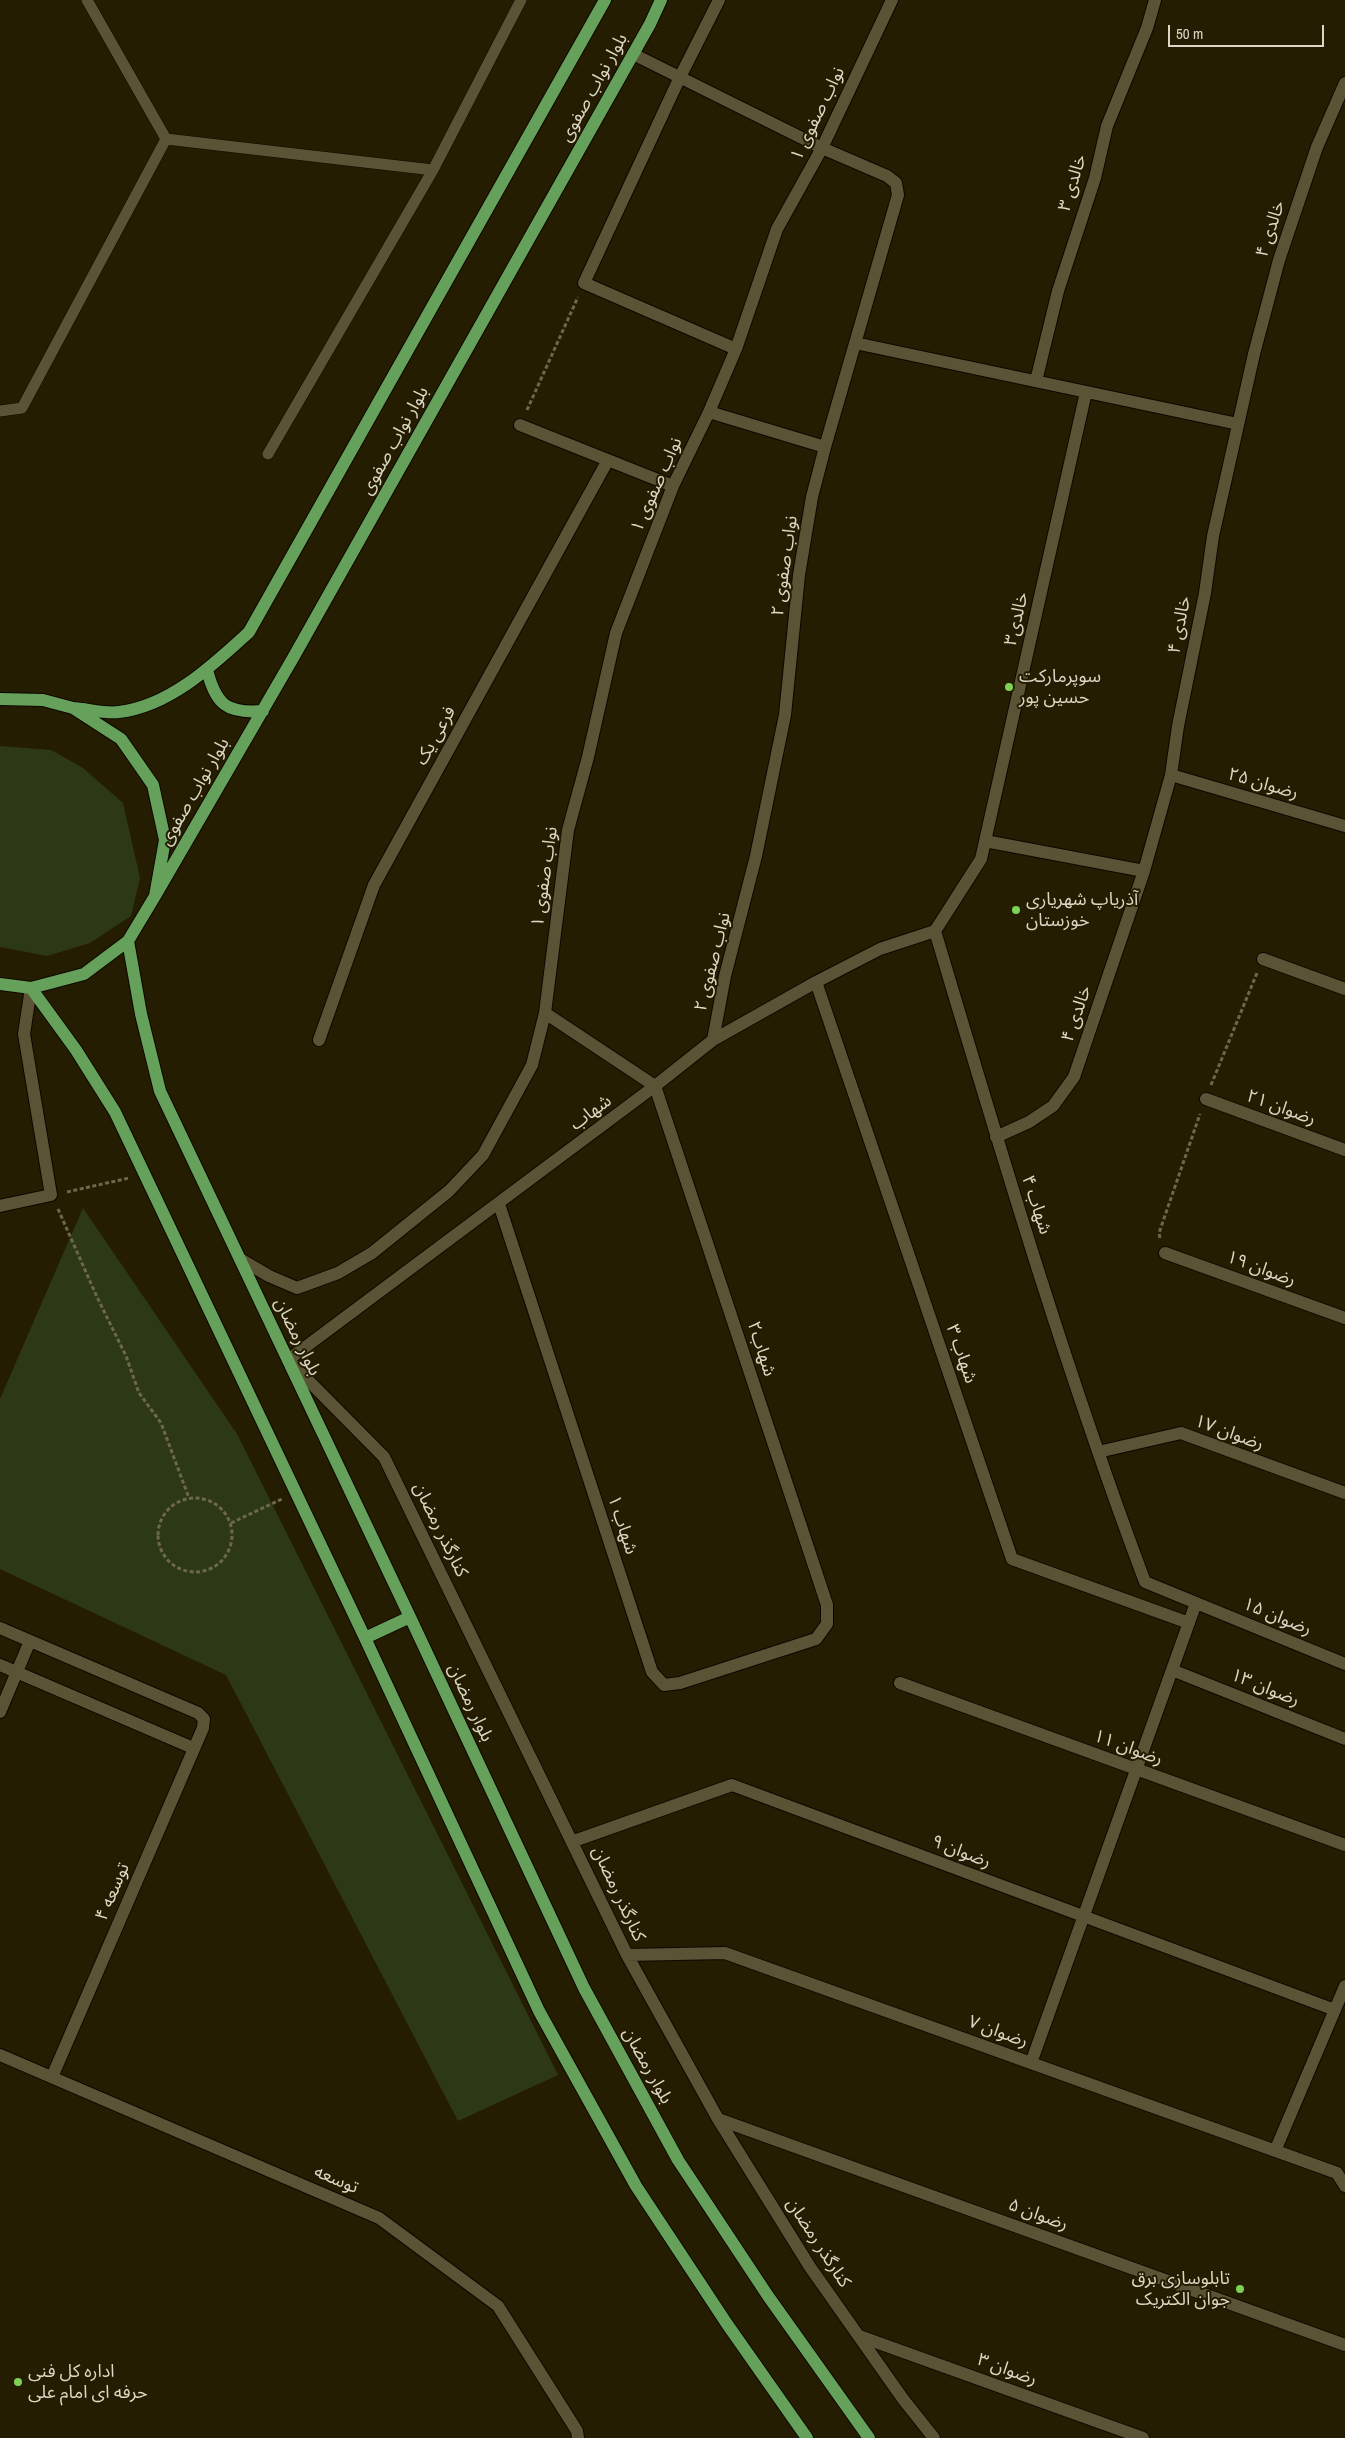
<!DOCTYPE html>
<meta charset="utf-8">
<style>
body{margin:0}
#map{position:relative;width:1345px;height:2438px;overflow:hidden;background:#251d01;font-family:"Archivo Narrow",sans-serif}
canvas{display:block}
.scale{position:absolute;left:1168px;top:25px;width:156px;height:22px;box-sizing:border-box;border:2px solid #dbd7c6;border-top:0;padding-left:6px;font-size:15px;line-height:18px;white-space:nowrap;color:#dbd7c6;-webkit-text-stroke:4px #251d01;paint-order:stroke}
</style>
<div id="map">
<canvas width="1345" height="2438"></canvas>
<div class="scale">50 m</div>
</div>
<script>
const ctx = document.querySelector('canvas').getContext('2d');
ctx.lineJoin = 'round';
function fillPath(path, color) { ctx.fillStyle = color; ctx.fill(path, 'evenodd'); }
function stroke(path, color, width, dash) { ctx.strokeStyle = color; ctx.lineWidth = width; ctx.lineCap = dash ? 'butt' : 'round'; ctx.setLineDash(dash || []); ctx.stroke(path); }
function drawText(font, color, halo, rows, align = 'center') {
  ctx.font = font + ' "Archivo Narrow","Noto Sans Arabic",sans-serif'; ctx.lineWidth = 4; ctx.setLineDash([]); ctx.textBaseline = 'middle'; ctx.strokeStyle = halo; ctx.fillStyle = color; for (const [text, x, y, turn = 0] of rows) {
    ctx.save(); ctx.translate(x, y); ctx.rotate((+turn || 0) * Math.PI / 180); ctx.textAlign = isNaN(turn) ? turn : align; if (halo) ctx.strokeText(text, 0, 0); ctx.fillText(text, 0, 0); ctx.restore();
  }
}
fillPath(new Path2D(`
 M0 746 51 750 83 768 123 803 140 878 131 916 90 943 47 956 0 947Z
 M83 1208 237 1434 558 2075 458 2121 226 1675 0 1569V1399Z`), '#2d3916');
const lane = new Path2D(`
 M87 0 166 139
 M166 139 433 170
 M0 411 22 408 166 139
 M268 454 433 170 521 0`);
const street = new Path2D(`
 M719 0 680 77 584 283 736 349
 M633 54 822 148 887 176 896 183 898 195 825 447 812 497 799 575 785 715 756 856 725 976 713 1040
 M855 343 1238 424
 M1036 381 1058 291 1095 178 1107 126 1147 28 1155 0
 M709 412 825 447
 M520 425 673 486
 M1171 775 1345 826
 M985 841 1144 871
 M935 931C1000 1149 1065 1369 1145 1582L1345 1664
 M935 931 981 859 1086 392
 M1263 959 1345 989
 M816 982 1012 1559 1189 1623
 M319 1040 374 885 608 460
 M1206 1099 1345 1150
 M996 1137 1029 1122 1053 1106 1074 1077 1144 871 1171 775 1178 726 1205 593 1213 536 1254 354 1279 260 1317 147 1345 83
 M499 1204 652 1672 664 1685 680 1683 816 1639 827 1624V1605L655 1086 545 1013
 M0 1206 51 1195 24 1034 31 988
 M1165 1253 1345 1318
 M240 1259 269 1276 297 1288 338 1273 372 1253 449 1191 483 1155 532 1065 545 1013 568 830 588 757 616 633 673 486 709 412 736 349 777 229 822 148 892 0
 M1098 1452 1181 1433 1345 1493
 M0 1628 198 1713 204 1719 203 1728 52 2077
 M0 1665 193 1748
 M1172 1670 1345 1739
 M900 1683 1345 1845
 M0 1712 30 1641
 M574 1841 732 1785 1335 2010
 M627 1955 725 1953 1337 2173 1345 2186
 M0 2055 379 2218 498 2306 577 2431 578 2438
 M1031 2063 1196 1603
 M718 2119 1345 2345
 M1275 2151 1345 1986
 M859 2336 1143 2438
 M934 2438 903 2399 810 2267 718 2119 627 1955 384 1457 288 1360 655 1086 713 1040 816 982 880 949 935 931`);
const primary = new Path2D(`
 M207 670C216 704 226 714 263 711
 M0 699 43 700 73 708 121 739 153 785 165 840 155 896 128 941 84 974 31 988 0 984
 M73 708C88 709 105 714 119 712 170 706 213 665 249 632L605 0
 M155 896 293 658 650 24 661 0
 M128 941 141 1014 160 1091 410 1617 584 1988 678 2160 768 2296 869 2438
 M31 988 76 1050 115 1112 365 1638 539 2011 636 2186 727 2324 807 2438
 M365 1638 410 1617`);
stroke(lane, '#0e0700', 12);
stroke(street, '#0e0700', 14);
stroke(primary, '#0e0700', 14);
stroke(new Path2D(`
 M527 410 578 297
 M1211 1085 1257 973
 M67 1192 129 1178
 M58 1209 97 1297 126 1356 139 1393 161 1423 189 1498
 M1160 1238 1159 1233 1200 1114
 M158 1535a37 37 0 1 1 74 0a37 37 0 1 1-74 0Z
 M231 1523 282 1499`), '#6e6750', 3, [4, 2.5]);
stroke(lane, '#5b5335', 11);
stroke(street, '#5b5335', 12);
stroke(primary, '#65a15a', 12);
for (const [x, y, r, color] of [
 [1009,687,5,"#7dd154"],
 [1016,910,5,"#7dd154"],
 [1240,2289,5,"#7dd154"],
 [18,2382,5,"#7dd154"]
]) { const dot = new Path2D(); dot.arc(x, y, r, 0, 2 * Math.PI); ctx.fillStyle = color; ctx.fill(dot); stroke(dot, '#251d01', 2); }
drawText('18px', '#dbd7c6', '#251d01', [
 ["بلوار نواب صفوی",594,88,-61],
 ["نواب صفوی ۱",818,114,-64],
 ["خالدی ۳",1073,183,-73],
 ["خالدی ۴",1271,229,-72],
 ["بلوار نواب صفوی",395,441,-61],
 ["نواب صفوی ۱",657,485,-66],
 ["نواب صفوی ۲",785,566,-82],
 ["خالدی۳",1017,619,-77],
 ["خالدی ۴",1180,625,-79],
 ["فرعی یک",436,736,-61],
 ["رضوان ۲۵",1263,784,16],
 ["بلوار نواب صفوی",195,792,-60],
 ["نواب صفوی ۱",545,877,-82],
 ["نواب صفوی ۲",713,962,-76],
 ["خالدی ۴",1077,1014,-71],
 ["رضوان ۲۱",1281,1108,20],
 ["شهاب",591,1113,-37],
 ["شهاب ۴",1036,1205,72],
 ["رضوان ۱۹",1261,1269,20],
 ["بلوار رمضان",297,1337,64],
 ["شهاب۲",761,1349,72],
 ["شهاب ۳",961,1354,71],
 ["رضوان ۱۷",1229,1433,20],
 ["شهاب ۱",622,1525,72],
 ["کنارگذر رمضان",440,1530,64],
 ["رضوان ۱۵",1277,1617,22],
 ["رضوان ۱۳",1265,1688,22],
 ["بلوار رمضان",470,1703,65],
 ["رضوان ۱۱",1128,1748,20],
 ["رضوان ۹",961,1852,21],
 ["توسعه ۴",113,1892,-67],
 ["کنارگذر رمضان",618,1894,65],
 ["رضوان ۷",998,2032,20],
 ["بلوار رمضان",647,2066,61],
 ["توسعه",336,2180,23],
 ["رضوان ۵",1038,2215,20],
 ["کنارگذر رمضان",818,2243,57],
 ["رضوان ۳",1007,2370,20]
]);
drawText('18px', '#dbd7c6', '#251d01', [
 ["سوپرمارکت",1019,677],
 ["حسین پور",1019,698],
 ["آذریاپ شهریاری",1026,900],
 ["خوزستان",1026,921],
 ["تابلوسازی برق",1230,2279,"right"],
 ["جوان الکتریک",1230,2300,"right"],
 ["اداره کل فنی",28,2372],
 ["حرفه ای امام علی",28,2393]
], 'left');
</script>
